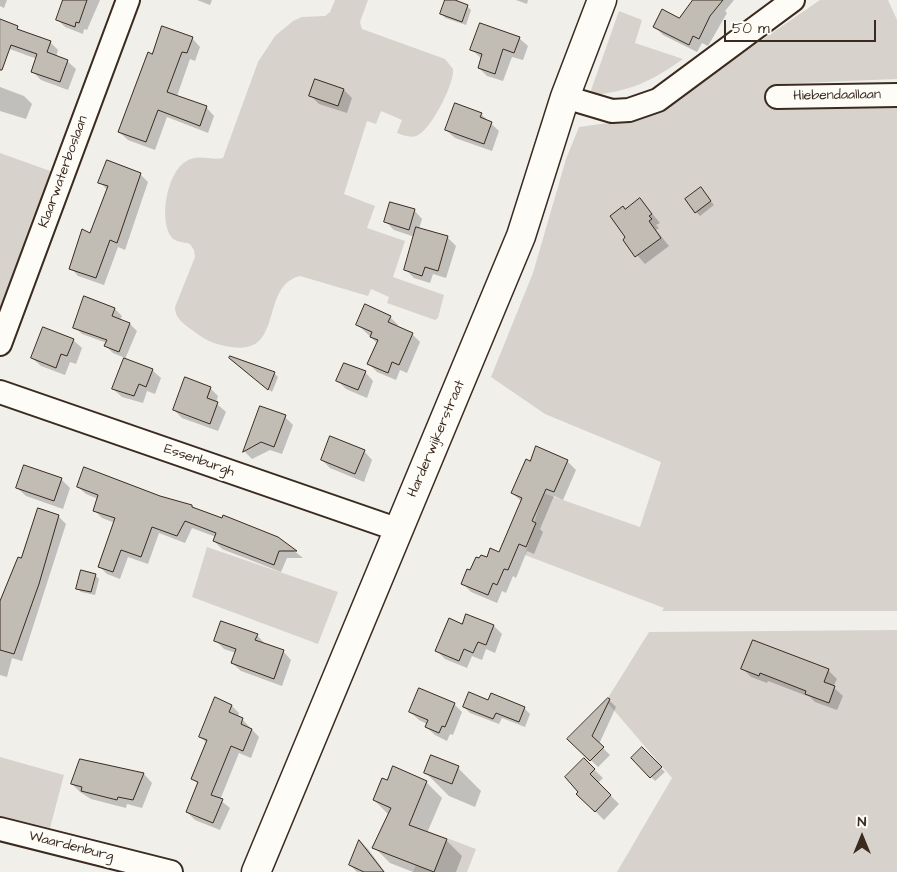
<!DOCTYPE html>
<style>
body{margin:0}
#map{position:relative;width:897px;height:872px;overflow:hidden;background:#f1efea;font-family:"Architects Daughter",sans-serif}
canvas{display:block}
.north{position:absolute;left:837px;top:812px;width:50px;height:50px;-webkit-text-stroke:4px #fdfcf7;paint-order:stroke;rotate:0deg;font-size:14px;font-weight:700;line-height:20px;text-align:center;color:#3b2a1e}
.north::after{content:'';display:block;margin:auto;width:18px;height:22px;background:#3b2a1e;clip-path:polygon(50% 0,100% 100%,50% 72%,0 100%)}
.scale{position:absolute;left:724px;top:20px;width:152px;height:22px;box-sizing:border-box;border:2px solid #3b2a1e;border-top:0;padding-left:6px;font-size:15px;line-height:18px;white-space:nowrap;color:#3b2a1e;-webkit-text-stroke:4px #fdfcf7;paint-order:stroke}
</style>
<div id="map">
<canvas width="897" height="872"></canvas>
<div class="north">N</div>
<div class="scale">50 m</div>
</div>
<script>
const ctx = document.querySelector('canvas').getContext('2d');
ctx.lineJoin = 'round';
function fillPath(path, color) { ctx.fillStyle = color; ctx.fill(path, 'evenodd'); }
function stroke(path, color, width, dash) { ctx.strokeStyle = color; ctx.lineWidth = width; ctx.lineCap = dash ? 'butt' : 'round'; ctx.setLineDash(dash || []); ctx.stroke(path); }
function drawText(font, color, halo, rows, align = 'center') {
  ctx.font = font + ' "Architects Daughter",sans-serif'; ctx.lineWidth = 5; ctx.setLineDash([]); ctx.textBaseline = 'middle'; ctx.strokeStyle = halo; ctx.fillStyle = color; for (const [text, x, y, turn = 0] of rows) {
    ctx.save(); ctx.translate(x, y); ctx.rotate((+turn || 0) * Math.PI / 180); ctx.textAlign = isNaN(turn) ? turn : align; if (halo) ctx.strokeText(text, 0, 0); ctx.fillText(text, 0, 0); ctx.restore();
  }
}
fillPath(new Path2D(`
 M335 0H368L360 22 362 29 445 59 453 69C455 83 430 132 416 136 410 138 403 135 397 133L402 120 381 111 376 124 367 121 344 194 375 206 367 228 405 241 393 277 444 295 438 318 435 320 387 303 389 297 371 289 368 296 300 276C259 286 285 356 231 347 216 345 207 341 196 333 186 325 175 320 175 307L195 257 194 250 190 244C184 242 176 242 172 238 158 221 167 173 185 162 198 153 210 161 223 158L258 62 275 36 293 21 302 17 325 16 330 12Z
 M820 0H888L897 20V79L776 84 777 110 897 106V611H662L664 608 525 555 543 493 640 527 661 462 545 414 491 377 533 273 566 159 579 127 630 120 681 96Z
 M619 11 642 20 635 43 683 59C647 84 632 90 589 96Z
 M0 153 53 172 2 309H0Z
 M207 547 338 592 318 644 192 597Z
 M897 630V872H617L672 778 606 701 649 632Z
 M0 757 64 775 50 828 0 816Z
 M428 831 476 849 467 872H413Z`), '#d7d2cc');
fillPath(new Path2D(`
 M0 0H7L4 8 0 6Z
 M63 0H100L87 30 84 29 83 34 65 27 57 19Z
 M197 0H212L210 5Z
 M446 0 467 6 471 10 466 25 445 18 442 14Z
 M516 0H528L527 4Z
 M695 0H734L725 11 727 13 708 46 702 43 697 52 663 35 654 26 680 20Z
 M0 22 50 42 58 50 56 57 67 61 76 69 68 90 41 80 33 72 37 59 7 48 0 67Z
 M192 38 200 47 195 61 190 59 177 96 206 107 214 116 208 133 167 117 155 150 128 140 119 132Z
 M519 38 528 46 523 60 512 57 503 81 487 76 479 68 482 59 472 50Z
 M0 87 24 96 32 104 26 119 0 111Z
 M344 90 352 98 347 113 319 104 311 96Z
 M481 114 499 131 492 151 455 138 446 130Z
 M107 162 141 175 148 182 125 250 118 247 104 285 78 276 71 268 91 234 107 190 100 182Z
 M704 193 714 205 700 216 696 212Z
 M640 199 660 223 656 225 659 228 656 230 669 246 645 264 624 240 627 237 626 210Z
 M414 210 422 219 419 229 448 238 456 246 446 278 433 274 430 283 414 278 406 270 415 237 394 230 386 222Z
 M115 309 122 316 120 320 130 324 137 331 125 359 152 370 161 378 155 394 147 391 143 403 122 397 113 389 125 358 113 353 106 346 107 343 82 334 75 327Z
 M390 317 398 325 397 328 412 334 420 342 407 373 400 370 396 380 377 372 369 364 378 344 358 325Z
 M73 340 82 348 76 364 70 362 65 375 41 366 32 358Z
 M234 362 274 373 278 377 272 392Z
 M365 372 373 381 367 398 346 389 338 381Z
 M210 388 218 396 216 403 226 412 218 431 182 418 174 410Z
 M285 417 293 425 282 454 270 450 252 459 244 451Z
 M364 451 372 460 364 482 330 468 322 460Z
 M567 461 576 470 563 500 554 496 540 529 543 532 534 554 527 551 516 578 513 576 506 593 502 591 497 603 471 592 463 584 471 571 487 559 500 553 521 501 512 493 530 462Z
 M61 479 70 488 63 509 26 496 17 488Z
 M78 487 160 498 192 506 196 510 278 538 303 558H287L281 572 222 549 214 541 216 537 192 528 185 543 159 533 148 564 128 557 120 579 107 574 100 567 115 523 102 518 94 510 98 499 86 494Z
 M58 516 66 524 22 661 12 658 7 677 0 675V609Z
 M95 575 99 579 95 595 81 592 77 588Z
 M467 615 494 626 502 634 495 653 486 649 482 660 472 656 467 668 445 659 437 651 463 625Z
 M257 635 265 644 283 651 291 660 282 686 241 671 232 663 236 653 224 649 216 641Z
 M743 669 828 670 837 679 833 687 843 696 837 710 815 702 810 697 768 681 767 683 751 677Z
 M215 699 232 706 239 713 238 717 242 719 259 737 251 758 239 753 220 800 230 808 220 830 195 820 187 812 199 785 192 778 207 743 200 737Z
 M609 700 616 707 599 744 610 755 598 767 569 739Z
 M489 701 524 708 530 714 525 727 502 718 499 724 470 713 464 707Z
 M454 704 462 712 453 735 450 734 447 741 435 735 426 727 427 724 419 720 410 712Z
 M642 749 665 772 655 781 633 758Z
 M81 760 144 774 152 783 142 808 127 804 126 808 91 799 80 792 72 784Z
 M584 760 603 778 598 783 619 804 604 820 578 794Z
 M458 768 481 791 475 807 449 796 426 773Z
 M388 782H426L442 798 427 833 446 840 462 856 456 872H413L390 863 374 847 389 815 374 800Z
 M360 841 368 849 385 872H357L350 865Z`), '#0003');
const building = new Path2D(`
 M63 0H87L79 23 76 22 75 27 56 20Z
 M445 0H455L468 5 462 22 440 14Z
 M693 0H723L710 16 699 39 693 36 689 45 653 27 662 9 679 18Z
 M0 19 18 26 17 29 51 41 47 52 68 60 60 82 31 72 37 54 11 45 2 70H0Z
 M480 23 520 37 514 53 503 49 495 74 478 68 482 54 470 50Z
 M162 26 193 37 187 53 182 52 167 92 207 106 200 126 158 110 146 142 118 132 148 52 152 54Z
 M315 79 344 89 338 106 309 96Z
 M455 103 482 113 480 117 492 122 484 144 445 130Z
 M107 160 141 173 117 243 110 240 96 278 69 269 82 229 90 233 108 186 98 183Z
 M701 187 711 201 695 213 685 199Z
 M640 198 652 214 649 216 652 219 649 221 661 238 635 257 623 240 625 237 610 216 623 206 625 209Z
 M390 202 415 209 409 230 384 222Z
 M416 227 448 236 438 271 425 267 422 276 404 270Z
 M84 296 115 308 112 316 130 323 119 352 104 346 107 340 73 328Z
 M365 304 391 316 388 322 413 333 399 365 392 362 388 373 367 364 378 340 370 337 372 332 356 325Z
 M43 327 74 339 67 356 61 354 56 368 31 358Z
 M230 356 275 372 268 390 229 358Z
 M124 358 153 369 146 387 139 384 134 396 112 389Z
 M344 363 366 371 358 390 336 381Z
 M185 377 211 387 207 398 218 402 210 424 173 410Z
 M260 406 286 415 274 447 261 442 243 452Z
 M330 436 365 450 355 474 321 460Z
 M536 446 568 460 554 492 546 489 532 521 536 523 526 547 519 544 508 570 504 569 497 585 493 583 488 595 461 584 467 569 470 570 476 557 479 558 481 555 487 557 490 548 499 552 522 498 511 493 526 459 530 461Z
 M24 465 62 478 54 501 16 488Z
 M84 467 160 496 192 505V507L222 518 223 515 278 537 297 551H279L274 565 213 541 216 533 185 521 177 536 152 527 141 557 121 550 113 572 98 567 115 518 93 511 98 495 77 487Z
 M38 508 59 515 39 584 14 654 0 650V601L18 557 21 558Z
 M81 570 96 574 91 592 76 589Z
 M466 614 494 625 486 645 478 642 473 653 464 649 459 661 435 651 449 618 462 624Z
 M221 621 258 634 255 640 284 650 274 679 231 663 236 649 214 641Z
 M753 640 829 669 824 682 835 686 829 703 805 694 806 691 760 673 759 676 741 669Z
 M419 688 455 703 445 727 442 726 439 733 425 727 428 720 409 712Z
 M469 692 488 700 491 693 525 707 519 722 496 713 493 719 463 707Z
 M215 697 232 705 229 712 243 718 241 724 252 729 243 751 231 746 211 795 223 799 213 823 186 812 198 782 191 779 207 740 199 737Z
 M608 698 610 699 592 736 604 747 590 761 567 739Z
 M642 747 662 767 650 778 631 758Z
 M431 755 459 766 452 784 424 773Z
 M584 758 595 769 590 774 611 795 595 812 576 794 578 792 565 777Z
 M80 759 144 773 133 800 118 797 117 800 81 791 82 787 71 784Z
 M393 766 427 781 409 825 447 839 434 872 372 848 391 808 373 800 382 778 387 780Z
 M359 840 384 872H364L349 865Z`);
fillPath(building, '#c1bcb4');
stroke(building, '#3b2a1e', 1);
const street = new Path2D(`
 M565 97 612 111 629 110 658 100 793 0
 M777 97 897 95
 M0 344 128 0
 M0 392 399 530
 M0 829 171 872`);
const secondary = new Path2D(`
 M256 872 521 236 565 97 602 0`);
stroke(street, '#3b2a1e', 26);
stroke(secondary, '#3b2a1e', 31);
stroke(street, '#fdfcf7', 22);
stroke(secondary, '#fdfcf7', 28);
drawText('14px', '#3b2a1e', '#fdfcf7', [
 ["Hiebendaallaan",837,96,-1],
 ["Klaarwaterboslaan",64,172,-70],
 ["Harderwijkerstraat",437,439,-67],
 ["Essenburgh",199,461,19],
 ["Waardenburg",71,847,14]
]);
</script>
